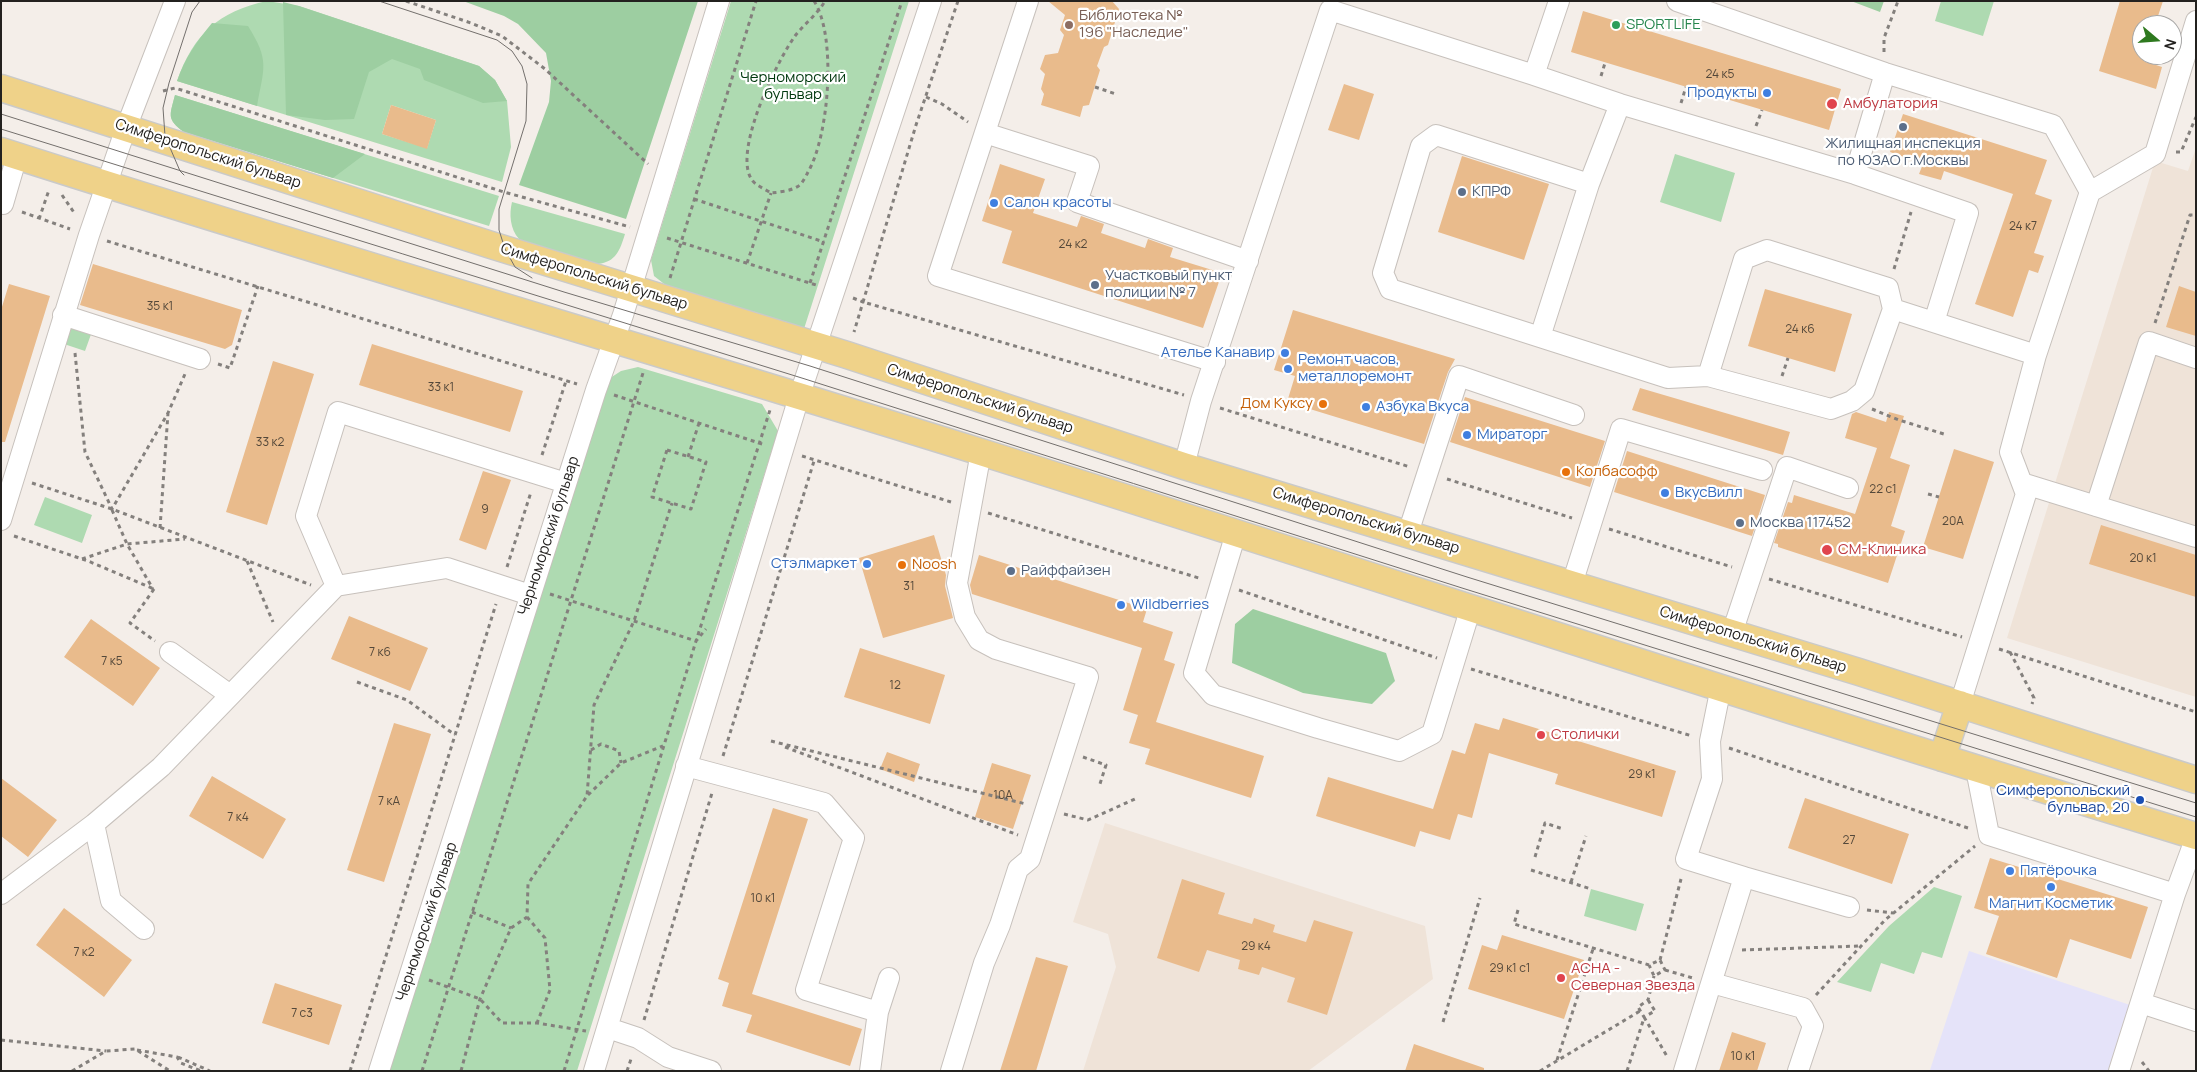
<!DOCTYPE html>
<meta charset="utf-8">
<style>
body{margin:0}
#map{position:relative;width:2197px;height:1072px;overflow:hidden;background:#f4eee9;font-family:Manrope,sans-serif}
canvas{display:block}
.frame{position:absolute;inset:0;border:2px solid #23211f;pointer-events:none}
.north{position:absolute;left:2132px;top:15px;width:50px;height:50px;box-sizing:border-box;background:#fff;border:1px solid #a7a6a5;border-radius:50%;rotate:108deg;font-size:14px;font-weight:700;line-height:20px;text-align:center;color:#23211f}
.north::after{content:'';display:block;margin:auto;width:18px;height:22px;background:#2e791f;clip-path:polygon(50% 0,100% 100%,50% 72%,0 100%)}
</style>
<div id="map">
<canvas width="2197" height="1072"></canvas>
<div class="frame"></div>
<div class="north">N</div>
</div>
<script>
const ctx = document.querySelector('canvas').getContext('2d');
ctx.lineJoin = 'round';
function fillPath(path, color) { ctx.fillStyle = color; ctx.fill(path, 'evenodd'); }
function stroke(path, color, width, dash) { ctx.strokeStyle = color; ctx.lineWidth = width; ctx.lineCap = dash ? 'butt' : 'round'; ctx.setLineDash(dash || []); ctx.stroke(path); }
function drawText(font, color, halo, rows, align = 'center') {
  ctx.font = font + ' Manrope,sans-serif'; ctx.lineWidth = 4.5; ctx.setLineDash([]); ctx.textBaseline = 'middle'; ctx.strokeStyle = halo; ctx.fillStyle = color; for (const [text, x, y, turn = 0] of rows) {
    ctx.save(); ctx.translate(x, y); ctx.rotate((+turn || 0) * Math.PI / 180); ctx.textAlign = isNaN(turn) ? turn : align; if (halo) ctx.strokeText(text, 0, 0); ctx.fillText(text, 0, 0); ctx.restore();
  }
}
fillPath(new Path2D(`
 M2196 148V697L2007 638 2155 161 2188 171Z
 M1105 823 1425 926 1433 979 1308 1071H1083L1116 967 1108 934 1073 922Z`), '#efe3d8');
fillPath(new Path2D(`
 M1969 951 2133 1006 2112 1071 1930 1070Z`), '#e5e3f9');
fillPath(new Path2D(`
 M267 1 299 6 479 66 495 80 507 101 511 147 502 182 177 81C193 35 219 11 267 1ZM391 105 436 120 427 148 382 134Z
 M731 1H909L803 332 672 290 654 276 651 260Z
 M1941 1H1994L1983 36 1935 21Z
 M175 95 499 196 489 226 184 132C166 119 170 115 175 95Z
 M1675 154 1735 173 1721 222 1660 202Z
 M512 202 625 234C620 250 616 262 598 264 581 260 530 250 519 239 510 229 509 214 512 202Z
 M69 318 94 326 85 351 61 343Z
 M638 367 762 404 778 431 577 1071H388L604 382 621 371Z
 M45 497 92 515 82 543 34 525Z
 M1934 887 1962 896 1942 958 1922 952 1914 974 1881 963 1871 992 1837 982 1889 926Z
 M1591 889 1644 904 1636 931 1584 916Z`), '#aedab1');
fillPath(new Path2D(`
 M463 1H698L626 219 519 185 549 102 551 81 546 53 518 24 504 16Z
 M1851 1H1884L1880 12Z
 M283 2 299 6 479 66 495 80 507 101 483 103 424 80 420 69 392 59 369 72 354 119 325 120 286 115Z
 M212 23 248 26C270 61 264 67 257 106L177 81C185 58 197 41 212 23Z
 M175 95 365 154 333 178 184 132C166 119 170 115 175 95Z
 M1253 609 1386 653 1395 681 1372 704 1303 693 1232 663 1235 624Z`), '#9dcea1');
fillPath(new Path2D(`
 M1048 1H1112L1119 9 1108 45 1104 47 1097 66 1100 70 1089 105 1083 106 1080 117 1041 105 1044 94 1041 89 1045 74 1040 69 1045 55 1058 53 1064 35 1060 30 1065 15Z
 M2120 1H2163L2155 25H2142V55H2146L2144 61 2162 67 2156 89 2099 71Z
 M1583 11 1841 89 1829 130 1571 52Z
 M1344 84 1374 94 1359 140 1328 130Z
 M391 105 436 120 427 149 382 134Z
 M1903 114 2047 160 2035 194 2052 200 2034 253 2044 256 2038 273 2029 270 2013 317 1975 304 2013 194 1944 171 1941 180 1919 174 1923 164 1890 152Z
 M1462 156 1549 184 1524 260 1438 232Z
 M1000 164 1045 179 1033 213 1077 227 1081 216 1104 224 1101 233 1145 248 1148 239 1173 248 1170 257 1222 273 1203 328 1002 263 1012 231 982 221Z
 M93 264 242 310 232 345 225 349 80 305Z
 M9 284 50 296 5 442H1V310Z
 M2179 286 2196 292V336L2166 327Z
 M1765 289 1852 314 1835 372 1748 346Z
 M1293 310 1455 359 1448 372 1424 444 1287 402 1295 376 1274 370Z
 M372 344 523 391 510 432 359 385Z
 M273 361 314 374 267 525 226 512Z
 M1640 388 1790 432 1783 455 1632 410Z
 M1465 397 1605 441 1590 487 1450 442Z
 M1856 412 1886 422 1889 412 1904 416 1890 458 1910 465 1891 526 1905 531 1888 583 1778 547V544L1774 543 1788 502 1792 503 1794 495 1855 514 1877 448 1845 438 1852 414Z
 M1954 449 1994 462 1963 559 1923 547Z
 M1627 451 1765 495 1752 536 1614 492Z
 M483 471 511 480 486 550 459 540Z
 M2101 525 2196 555V597L2089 564Z
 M934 535 946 575 945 586 953 618 883 638 859 558Z
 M979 555 1147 609 1143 622 1173 632 1164 660 1175 664 1156 722 1264 756 1251 798 1145 764 1150 749 1129 743 1138 715 1123 710 1142 648 972 594 970 585Z
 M349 616 428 648 410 691 331 659Z
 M91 619 160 668 133 706 64 657Z
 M860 648 945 675 930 724 844 697Z
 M1503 718 1676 771 1662 817 1555 784 1558 774 1489 753 1472 818 1458 814 1450 840 1420 831 1415 847 1316 816 1328 777 1433 809 1452 750 1465 754 1475 723 1499 730Z
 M394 723 431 734 384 882 347 870Z
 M887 752 920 764 914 782 880 769Z
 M992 763 1031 775 1013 829 975 817Z
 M212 776 286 819 263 859 189 816Z
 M1 778 57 820 28 857 1 836Z
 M1805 798 1909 834 1892 884 1788 848Z
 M773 808 808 819 752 994 862 1029 850 1066 746 1032 752 1015 722 1006 729 983 718 979Z
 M1990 858 2148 907 2131 959 2070 939 2057 978 1986 954 1999 916 1974 908Z
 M1182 879 1225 893 1218 914 1252 924 1254 918 1275 925 1273 932 1306 942 1314 920 1353 932 1327 1015 1287 1002 1295 978 1262 967 1259 975 1238 969 1240 960 1207 950 1199 972 1157 958Z
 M64 908 132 960 104 997 36 945Z
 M1502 935 1584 960 1564 1019 1468 989 1482 945 1497 950Z
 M1036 957 1068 966 1036 1071H1000Z
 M275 983 342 1005 329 1045 262 1023Z
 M1732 1032 1766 1043 1757 1071H1719Z
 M1414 1044 1484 1068V1071H1405Z`), '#e9bb8c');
const minor = new Path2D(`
 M1028 1 938 276 1215 362
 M1677 1 1885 73 2053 125 2090 192 2036 355 2010 452 2026 494 1960 704
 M1534 75 1620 104 1855 174 1968 213 1934 322
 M985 133 1089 166 1077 202 1248 261
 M1855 174 1885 73
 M1589 184 1436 135 1421 146 1383 273 1390 289 1668 378 1708 376
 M2090 192 2155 154 2196 21
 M3 204 17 156
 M1893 309 1864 391 1852 401 1831 409 1708 376 1744 259 1767 250 1888 288 1893 309 2036 355
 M63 315 200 359
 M1540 337 1589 184 1620 104
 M1184 466 1201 401 1330 10 1534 75 1559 1
 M2022 483 2196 537
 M2096 506 2149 342 2196 358
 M1 520 89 235 126 128 175 1
 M1236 533 1194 673 1213 695 1318 728 1399 751 1432 734 1471 607
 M1408 533 1459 376 1574 415
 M1572 584 1621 429 1762 470
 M336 586 306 516 338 412 566 483
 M1732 633 1787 467 1848 488
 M170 652 230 695
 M686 766 824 803 854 838 806 990 878 1012
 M1976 769 1989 835 2175 894
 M94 824 111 901 144 929
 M1744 877 1849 907
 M1 894 94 824 161 767 336 586 447 568 530 595
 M1712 983 1803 1008 1813 1026 1798 1071
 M2141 1003 2196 1021
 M608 1028 638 1038 668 1057 711 1071
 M379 1071 596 390 623 315 719 1
 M594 1071 799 397 931 1
 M870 1071 878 1012 889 978
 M951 1071 984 963 1000 925 1018 869 1030 859 1088 677 996 649 979 640 965 617 957 583 981 452
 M1684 1071 1744 877 1686 859 1712 779 1710 741 1721 687
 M2119 1071 2175 894 2196 837`);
const major = new Path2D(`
 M1 88 491 245 847 355 1184 466 1859 672 2196 780
 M1 151C328 256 657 351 984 453 1388 580 1790 713 2196 836
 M1942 758 1960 704`);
stroke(minor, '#c7c1bc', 22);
stroke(major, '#cacac9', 29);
stroke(new Path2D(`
 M406 1 471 23 502 36 545 69 648 164
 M814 1C837 36 829 136 808 172 806 176 803 182 800 185 792 191 780 192 771 193 765 189 755 185 752 180 732 152 777 61 795 36 804 24 817 15 825 1
 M958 1 916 125 863 302 1184 395
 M1113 27 1135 36
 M1884 52V38L1898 1
 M1601 76 1605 63
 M1095 87 1116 94
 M163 91 175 88 504 192 630 227
 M926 97 942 104 968 122
 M1681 103 1686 87
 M1756 126 1762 110
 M2176 152H2181L2196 117
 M62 195 75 214
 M694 199 824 242
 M22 212 70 229
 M39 219 49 190
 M667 238 816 285
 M107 241 577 384
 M747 263 771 193
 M1894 269 1911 212
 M670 278 756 1
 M810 283 902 1
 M853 298 863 302 854 332
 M2155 323 2190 215H2196
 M75 353 85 452 112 509 168 413 185 374
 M218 364 230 368 258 286
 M1782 376 1788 358
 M614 395 765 445
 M1220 408 1410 467
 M1872 409 1899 420 1947 435
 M667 450 706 462 691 509 652 497Z
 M542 455 566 381
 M802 456 951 502
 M688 457 699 423
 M1447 479 1572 518
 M32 483 112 509 311 585
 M1928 494 1939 497
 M112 510 127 544 153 589
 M988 513 1202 579
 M160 528 168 413
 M1609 529 1732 567
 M14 536 88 561 154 589
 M82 559 127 544 185 539
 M247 561 273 622
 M507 567 531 492
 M1769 579 1962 637
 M154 589 130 623 155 641
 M1239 590 1437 658
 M550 594 696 641 706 629
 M1999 649 2196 712
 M2010 652 2034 698 2032 704
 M1471 669 1692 736
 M357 682 407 700 455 735
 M771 741 1026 804
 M785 747 1018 835
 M1729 748 1968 828
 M591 750 601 744 619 751 621 763
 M723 756 814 461
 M1083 757 1106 765 1099 787
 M588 795 621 763 663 746
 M1064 814 1088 820 1135 799
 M1535 857 1545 823 1563 829
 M1531 870 1591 889
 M1571 882 1586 836
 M1518 910 1514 924 1649 965 1660 960 1665 970 1654 976 1649 965
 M1867 910 1893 913
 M472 912 511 928
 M527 917 545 938 550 990 537 1023
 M1742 950 1861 946
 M1660 960 1681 879
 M1665 970 1693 978
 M429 980 480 999 502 1023H537L586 1031
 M1816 995 1885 920 1975 846
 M1648 1000 1655 1011 1644 1017 1638 1007 1648 1000 1654 976
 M1644 1017 1668 1058
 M644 1020 712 793
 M1443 1022 1480 898
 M1 1040 106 1051
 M137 1050 177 1057 181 1063 201 1071
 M178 1057 210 1071
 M1557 1060 1593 949
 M2142 1062 2149 1071
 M72 1071 106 1051 135 1049 170 1071
 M350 1071 496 604
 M422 1071 643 373
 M461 1071 480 999 511 928 527 917 528 884 587 796 594 705 634 621 672 503
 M564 1071 696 641 770 410
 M627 1071 632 1056
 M1540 1071 1640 1011
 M1627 1071 1644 1018`), '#84807d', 3, [4, 4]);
stroke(minor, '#fff', 20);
stroke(major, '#efd289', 26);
stroke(new Path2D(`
 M379 1 497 40 512 51 522 66 527 84 526 121 499 209V230L505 249 515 267 532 278
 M1 114 564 292 810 366 1467 577 2196 803
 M1 129 805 379 1462 588 2196 817
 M184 175 180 171 165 136 163 108 169 83 192 12 200 1`), '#736f6c', 1);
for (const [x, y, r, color] of [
 [1069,25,5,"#8d6e63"],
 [1616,25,5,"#2e9e5b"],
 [1767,93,5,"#3f7fe0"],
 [1832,104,6,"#e0444e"],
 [1903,127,5,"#5c6f8a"],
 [1462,192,5,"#5c6f8a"],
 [994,203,5,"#3f7fe0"],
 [1095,285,5,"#5c6f8a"],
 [1285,353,5,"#3f7fe0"],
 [1288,369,5,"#3f7fe0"],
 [1323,404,5,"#e8710a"],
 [1366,407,5,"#3f7fe0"],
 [1467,435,5,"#3f7fe0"],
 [1566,472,5,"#e8710a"],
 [1665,493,5,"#3f7fe0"],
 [1740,523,5,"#5c6f8a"],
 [1827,550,6,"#e0444e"],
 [867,564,5,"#3f7fe0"],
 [902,565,5,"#e8710a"],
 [1011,571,5,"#5c6f8a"],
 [1121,605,5,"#3f7fe0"],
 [1541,735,5,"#e0444e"],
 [2140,800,5,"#1a4fb4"],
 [2010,871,5,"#3f7fe0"],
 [2051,887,5,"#3f7fe0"],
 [1561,978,5,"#e0444e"]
]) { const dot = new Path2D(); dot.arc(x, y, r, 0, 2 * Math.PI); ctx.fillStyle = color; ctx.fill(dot); stroke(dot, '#fff', 2); }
drawText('12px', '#54483a', null, [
 ["24 к5",1720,75],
 ["24 к7",2023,227],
 ["24 к2",1073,245],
 ["35 к1",160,307],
 ["24 к6",1800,330],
 ["33 к1",441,388],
 ["33 к2",270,443],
 ["22 c1",1883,490],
 ["9",485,510],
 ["20А",1953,522],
 ["20 к1",2143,559],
 ["31",909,587],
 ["7 к6",380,653],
 ["7 к5",112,662],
 ["12",895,686],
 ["29 к1",1642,775],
 ["10А",1003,796],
 ["7 кА",389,802],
 ["7 к4",238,818],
 ["27",1849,841],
 ["10 к1",763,899],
 ["29 к4",1256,947],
 ["7 к2",84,953],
 ["29 к1 с1",1510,969],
 ["7 с3",302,1014],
 ["10 к1",1743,1057]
]);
drawText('15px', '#785e54', '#fff', [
 ["Библиотека №",1079,16],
 ["196 \"Наследие\"",1079,33]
], 'left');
drawText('15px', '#27864d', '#fff', [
 ["SPORTLIFE",1626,25]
], 'left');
drawText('15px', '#00380e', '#fff', [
 ["Черноморский",793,78],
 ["бульвар",793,95]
]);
drawText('15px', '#366cbe', '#fff', [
 ["Продукты",1757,93,"right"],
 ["Салон красоты",1004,203],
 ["Ателье Канавир",1275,353,"right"],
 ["Ремонт часов,",1298,360],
 ["металлоремонт",1298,377],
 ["Азбука Вкуса",1376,407],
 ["Мираторг",1477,435],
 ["ВкусВилл",1675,493],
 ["Стэлмаркет",857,564,"right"],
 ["Wildberries",1131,605],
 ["Пятёрочка",2020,871],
 ["Магнит Косметик",2051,904,"center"]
], 'left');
drawText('15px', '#be3a42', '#fff', [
 ["Амбулатория",1843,104],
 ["СМ-Клиника",1838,550],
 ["Столички",1551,735],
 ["АСНА -",1571,969],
 ["Северная Звезда",1571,986]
], 'left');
drawText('15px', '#4e5e75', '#fff', [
 ["Жилищная инспекция",1903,144,"center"],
 ["по ЮЗАО г.Москвы",1903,161,"center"],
 ["КПРФ",1472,192],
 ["Участковый пункт",1105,276],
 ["полиции № 7",1105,293],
 ["Москва 117452",1750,523],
 ["Райффайзен",1021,571]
], 'left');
drawText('15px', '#23211f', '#fff', [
 ["Симферопольский бульвар",208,154,18],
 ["Симферопольский бульвар",594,277,17],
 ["Симферопольский бульвар",980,399,18],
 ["Симферопольский бульвар",1366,521,17],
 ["Черноморский бульвар",549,536,-72],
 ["Симферопольский бульвар",1753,640,17],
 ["Черноморский бульвар",427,922,-72]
]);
drawText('15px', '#c56008', '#fff', [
 ["Дом Куксу",1313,404,"right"],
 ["Колбасофф",1576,472],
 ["Noosh",912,565]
], 'left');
drawText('15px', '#164399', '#fff', [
 ["Симферопольский",2130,791],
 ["бульвар, 20",2130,808]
], 'right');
</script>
